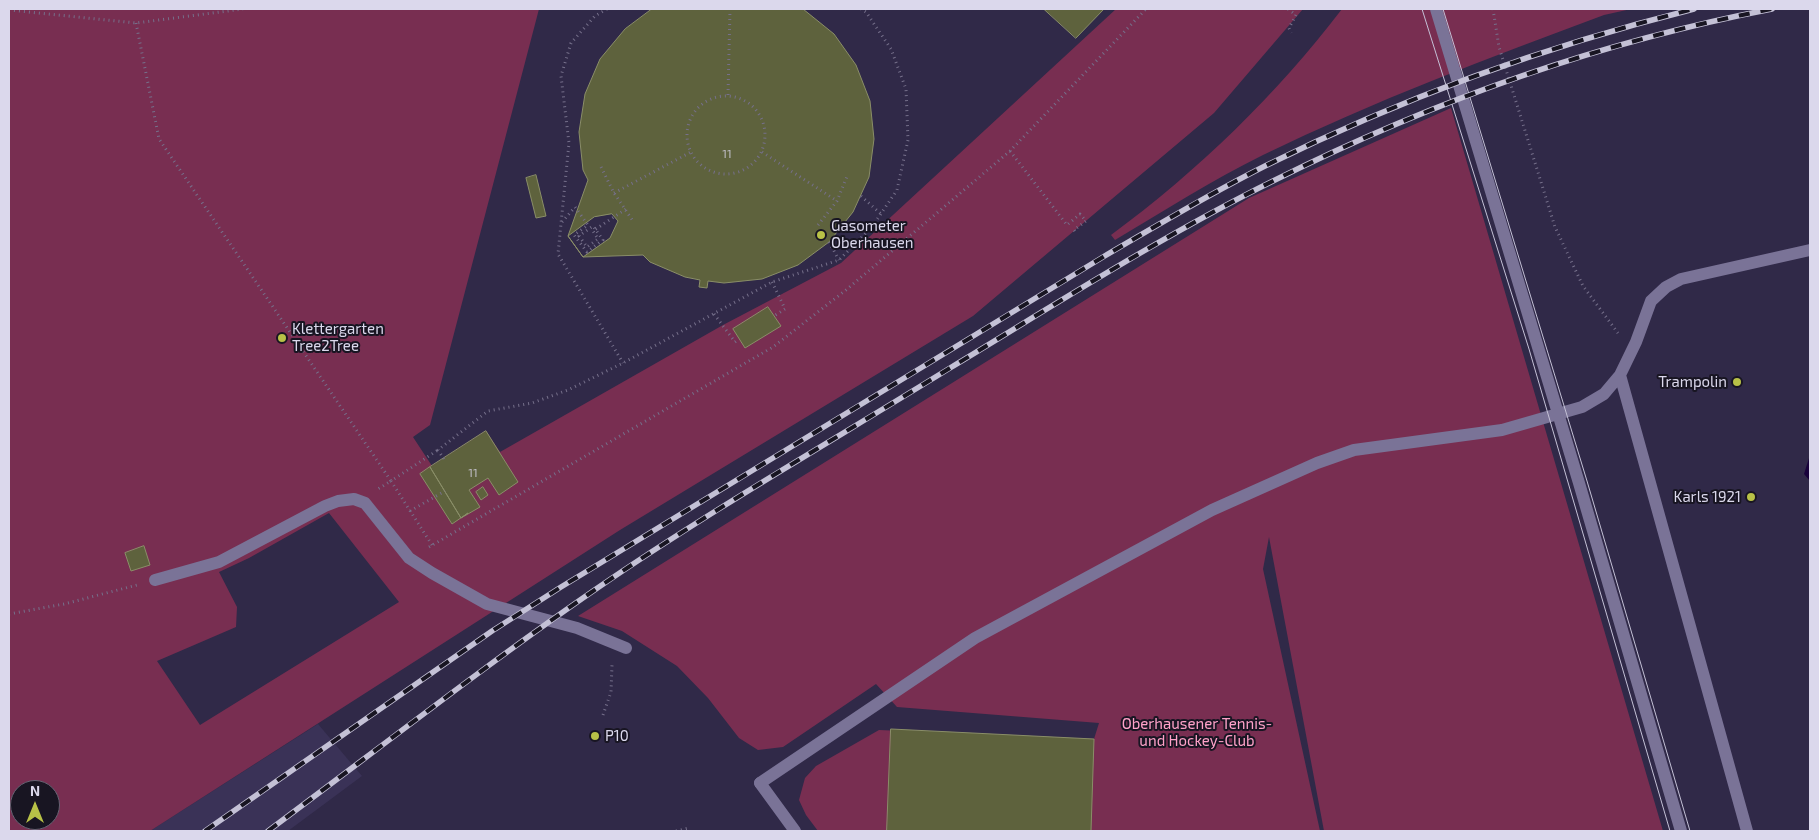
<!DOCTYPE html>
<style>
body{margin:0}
#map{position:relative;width:1819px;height:840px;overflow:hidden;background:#302948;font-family:"Exo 2",sans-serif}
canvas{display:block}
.frame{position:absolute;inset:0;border:10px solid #dbd8ec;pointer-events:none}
.north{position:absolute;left:10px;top:780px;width:50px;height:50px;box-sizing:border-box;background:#181522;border:1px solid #666373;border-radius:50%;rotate:0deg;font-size:14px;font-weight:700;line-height:20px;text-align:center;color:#dbd8ec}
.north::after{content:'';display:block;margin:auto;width:18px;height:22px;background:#b8c147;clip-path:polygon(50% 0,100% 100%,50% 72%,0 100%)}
</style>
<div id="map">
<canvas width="1819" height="840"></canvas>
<div class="frame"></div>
<div class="north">N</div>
</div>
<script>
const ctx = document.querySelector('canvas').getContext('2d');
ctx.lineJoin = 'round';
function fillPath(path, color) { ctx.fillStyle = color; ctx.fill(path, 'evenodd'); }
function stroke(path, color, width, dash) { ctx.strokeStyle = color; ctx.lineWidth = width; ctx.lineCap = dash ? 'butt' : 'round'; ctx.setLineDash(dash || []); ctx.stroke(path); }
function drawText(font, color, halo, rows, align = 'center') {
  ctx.font = font + ' "Exo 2",sans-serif'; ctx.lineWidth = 4; ctx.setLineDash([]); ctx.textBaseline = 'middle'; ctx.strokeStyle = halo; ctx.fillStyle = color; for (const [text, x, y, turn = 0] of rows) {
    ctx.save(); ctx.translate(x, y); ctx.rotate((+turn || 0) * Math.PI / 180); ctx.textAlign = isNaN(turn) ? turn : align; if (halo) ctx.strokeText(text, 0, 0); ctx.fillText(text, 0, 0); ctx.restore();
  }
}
fillPath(new Path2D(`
 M318 724 362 776 288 831H150Z`), '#3a3257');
fillPath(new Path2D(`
 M9 9H539L430 425 413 437 432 466 486 431 500 452 723 325 841 263 1116 9H1303L1214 113 973 316 620 530 150 831H9ZM329 513 399 602 200 725 157 661 236 627 237 607 219 572 249 558ZM20 790H50V820H20Z
 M1342 9H1631L1604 15C1488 58 1374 101 1263 155 1212 180 1164 211 1115 240L1111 235C1198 171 1277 94 1342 9Z
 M1451 108 1663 831H1324L1269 537 1263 569 1320 831H818L806 815 799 800 805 778 816 766 879 730 1094 739 1099 723 897 707 876 684 783 747 758 750 739 738 708 698 677 666 622 631 578 616 1249 198Z`), '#782e51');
fillPath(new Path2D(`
 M1810 455V481L1804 474Z`), '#19023c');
const building = new Path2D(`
 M652 9H803L834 34 856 65 870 101 874 139 869 177 853 212 829 242 798 265 762 279 724 283 708 281 707 288 699 287 700 280 685 277 650 262 643 255 583 257 568 236 588 180 583 170 579 132 585 94 600 59 625 29Z
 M1044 9H1104L1076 38Z
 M536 175 546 216 536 218 526 178Z
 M612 214 618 221 610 238 583 257 568 236 594 217Z
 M768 307 781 326 745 348 733 329Z
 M486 431 518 482 499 495 488 478 469 490 480 507 461 518 430 467Z
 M430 467 461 518 468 513 452 524 420 474Z
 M483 487 488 495 481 500 476 492Z
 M144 546 150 565 131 571 125 553Z
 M891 729 1094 739 1091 831H887Z`);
fillPath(building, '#5e623d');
stroke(building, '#8a8e68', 1);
stroke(new Path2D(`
 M607 9 595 16 571 43 561 76 569 143 558 254 623 363
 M1288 9 1296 15 1289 28 1291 33
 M1493 9 1499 47 1555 227 1583 286 1618 333
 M9 10 136 23 243 9
 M136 23 159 139 391 481 378 489
 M728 95 730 9
 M687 135a39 39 0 1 1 78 0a39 39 0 1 1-78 0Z
 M1010 151 1067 225 1080 214 1086 221 1074 230 1077 234
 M762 152 837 201
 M601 167 614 193 633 221
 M614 193 691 152
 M861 196 881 214
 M562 222 575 207 588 225 574 235 587 252 603 240 593 226 579 236 587 247 598 239 593 231 626 209
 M818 225 837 201 848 174
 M829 242 839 260
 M772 282 785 309 774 316
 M714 314 735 342 739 339
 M444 459 438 450 488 411 532 403 568 390 623 363 772 282 839 260 872 227 897 190 908 140 906 89 891 49 866 12 861 9
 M410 511 445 491
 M432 545 391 481 438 450
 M429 547 773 347 846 290 1010 151 1146 9
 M9 614 64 604 137 585
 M603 715 611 692 612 665
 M676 831 689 828`), '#76708b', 3, [1, 4]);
stroke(new Path2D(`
 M1436 9 1579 483 1681 831
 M1620 375 1747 831
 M155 580 219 562 325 506 338 501 354 499 365 503 409 558 432 573 487 604 577 628 626 648
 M760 783 975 638 1212 510 1317 463 1354 450 1502 430 1582 407 1604 394 1620 375 1636 342 1651 301 1666 287 1681 279 1810 250`), '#7a7397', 12);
stroke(new Path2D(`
 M760 783 795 831`), '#7a7397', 12);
stroke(new Path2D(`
 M1422 9 1529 349 1670 831
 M1443 9 1587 481 1690 831`), '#c4c1d6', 1);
const rail = new Path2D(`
 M205 831 492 631 561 587 1103 257C1156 226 1209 194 1265 166 1402 98 1546 46 1694 9
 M268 831C377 750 484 666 596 589 711 510 832 441 950 368 1056 304 1162 236 1273 181 1431 102 1599 42 1772 9`);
stroke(rail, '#c4c1d6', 5.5);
stroke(rail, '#181522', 4, [11]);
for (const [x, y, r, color] of [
 [821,235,5,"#b8c147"],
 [282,338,5,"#b8c147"],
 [1737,382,5,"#b8c147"],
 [1751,497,5,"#b8c147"],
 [595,736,5,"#b8c147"]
]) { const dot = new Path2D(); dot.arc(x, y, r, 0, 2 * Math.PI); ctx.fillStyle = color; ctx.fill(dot); stroke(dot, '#181522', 2); }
drawText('12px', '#bcbac0', null, [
 ["11",727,154],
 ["11",473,473]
]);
drawText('15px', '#dbd8ec', '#181522', [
 ["Gasometer",831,226],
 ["Oberhausen",831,243],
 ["Klettergarten",292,329],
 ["Tree2Tree",292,346],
 ["Trampolin",1727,382,"right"],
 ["Karls 1921",1741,497,"right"],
 ["P10",605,736]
], 'left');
drawText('15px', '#ffa2c9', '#181522', [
 ["Oberhausener Tennis-",1197,724],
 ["und Hockey-Club",1197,741]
]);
</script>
